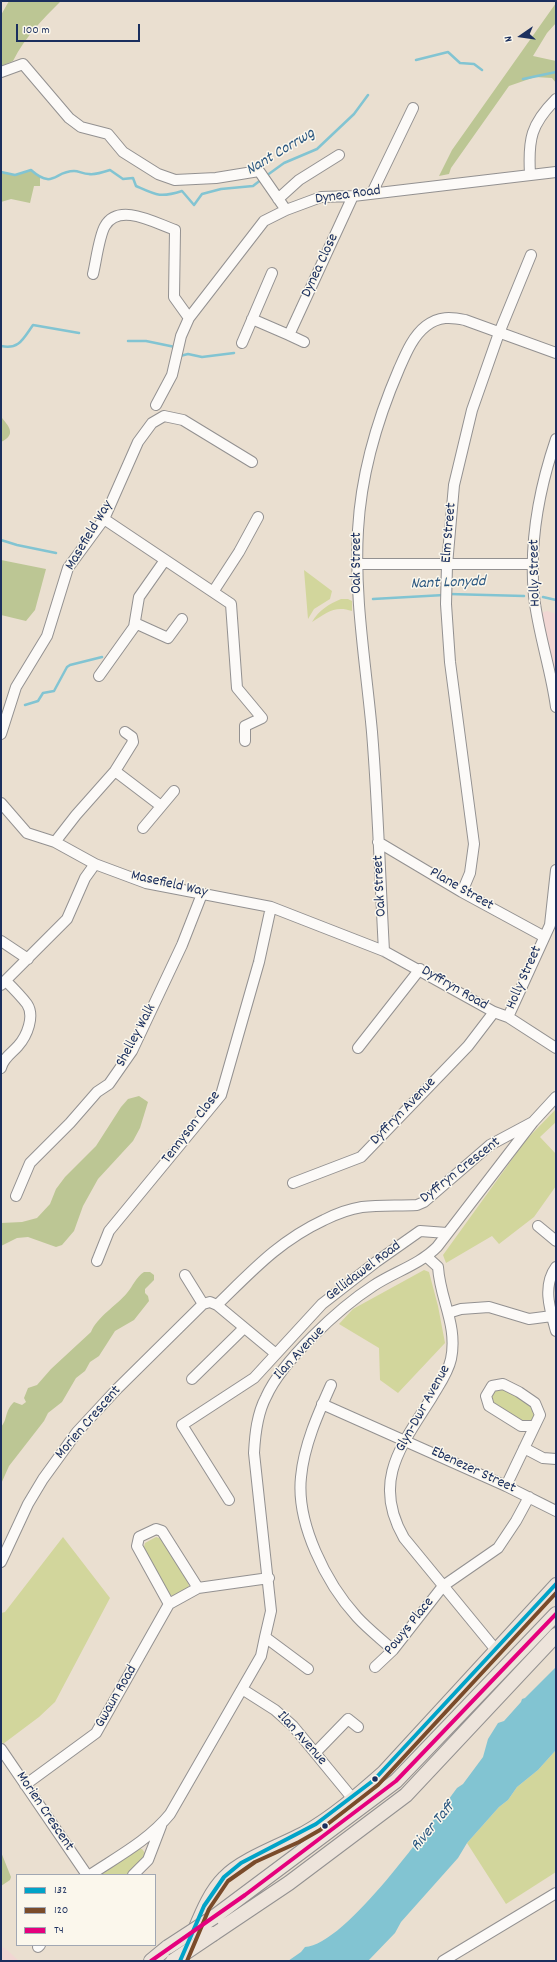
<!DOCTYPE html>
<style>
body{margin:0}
#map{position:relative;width:557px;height:1962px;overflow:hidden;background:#eadfd0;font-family:Dekko,sans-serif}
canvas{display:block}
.frame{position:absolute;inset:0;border:2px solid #1b2f5e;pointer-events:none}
.legend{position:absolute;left:16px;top:1874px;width:140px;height:72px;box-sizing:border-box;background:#fbf7ec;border:1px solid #a1a7b3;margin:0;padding:5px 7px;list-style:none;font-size:12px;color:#1b2f5e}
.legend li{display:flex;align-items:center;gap:8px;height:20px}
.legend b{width:20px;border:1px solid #a1a7b3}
.north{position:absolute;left:501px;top:16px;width:40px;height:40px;-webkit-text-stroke:3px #fbf7ec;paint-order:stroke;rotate:257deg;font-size:11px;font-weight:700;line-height:16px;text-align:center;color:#1b2f5e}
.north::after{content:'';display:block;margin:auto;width:14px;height:18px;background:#1b2f5e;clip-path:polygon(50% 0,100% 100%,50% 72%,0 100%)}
.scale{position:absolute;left:16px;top:24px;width:124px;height:18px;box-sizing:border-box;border:2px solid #1b2f5e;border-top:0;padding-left:5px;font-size:12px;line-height:14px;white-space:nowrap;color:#1b2f5e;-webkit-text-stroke:3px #fbf7ec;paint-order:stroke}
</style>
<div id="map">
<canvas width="557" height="1962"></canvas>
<div class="frame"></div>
<ul class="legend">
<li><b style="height:5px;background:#01a3c8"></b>132</li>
<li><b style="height:5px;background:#7a4b2a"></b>120</li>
<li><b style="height:5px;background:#e5007d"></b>T4</li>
</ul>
<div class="north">N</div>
<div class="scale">100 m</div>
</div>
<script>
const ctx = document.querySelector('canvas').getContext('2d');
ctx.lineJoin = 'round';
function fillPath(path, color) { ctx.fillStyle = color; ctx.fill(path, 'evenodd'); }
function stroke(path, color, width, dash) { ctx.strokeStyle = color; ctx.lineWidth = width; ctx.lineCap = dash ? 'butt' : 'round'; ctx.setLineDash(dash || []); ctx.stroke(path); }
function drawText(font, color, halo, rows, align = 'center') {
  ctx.font = font + ' Dekko,sans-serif'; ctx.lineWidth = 3; ctx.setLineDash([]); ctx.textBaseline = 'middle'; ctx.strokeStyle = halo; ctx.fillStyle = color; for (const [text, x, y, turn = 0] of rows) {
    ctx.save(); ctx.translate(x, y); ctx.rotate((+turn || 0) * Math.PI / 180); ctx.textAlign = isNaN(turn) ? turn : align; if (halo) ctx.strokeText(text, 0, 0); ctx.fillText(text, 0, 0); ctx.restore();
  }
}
fillPath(new Path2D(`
 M547 611 556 614V676L541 613Z
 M1 1946 7 1950 19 1961H1Z`), '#f1d6d3');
fillPath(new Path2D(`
 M304 570 332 591 330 599 314 609 308 619Z
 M341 599H348L352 601V611C335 605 326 613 312 622 319 610 329 604 341 599Z
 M556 1109V1122L540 1137 556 1154V1186L534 1217 499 1244 492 1236 446 1263 443 1255 526 1140Z
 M424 1270 429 1272 438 1306 445 1343 398 1393 380 1380 379 1348 339 1324 353 1309Z
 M502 1387C515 1394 539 1401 534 1419L528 1423C514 1420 482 1406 495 1388Z
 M63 1537 110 1598 55 1702 39 1717 3 1744 1 1740V1613L5 1612Z
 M156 1537 162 1539 187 1580 189 1586 186 1590 175 1597 168 1594 143 1550 145 1543Z
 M556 1750V1872L506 1904 467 1843 499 1807 508 1800 517 1787 538 1770Z
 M139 1849H142L145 1853 143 1857 128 1875H100Z`), '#d2d69c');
fillPath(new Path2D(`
 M9 1H61C43 19 25 37 13 61L1 66V15Z
 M556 3V23L547 33 533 56 556 61V83L552 78 535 77 509 86 451 168 449 174 439 176 452 150Z
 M31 170 40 177V186H34L30 203 11 199 1 202V172L15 175Z
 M1 417C10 427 16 435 1 442Z
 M1 560 46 569 35 610 26 621 1 615Z
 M139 1096 148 1102 140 1128 133 1141 98 1179 83 1206 74 1231 62 1245 56 1247 28 1237 17 1238 1 1246V1223L22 1222 37 1218 50 1204 56 1189 65 1177 96 1146 121 1107 128 1099Z
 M144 1272H150L154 1275V1280L145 1289V1293L148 1296 149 1301 134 1320 115 1331 99 1356 90 1362 85 1371 76 1378 62 1402 48 1413 44 1421 9 1466 1 1484V1427C8 1419 4 1412 14 1402L22 1405 26 1402 24 1398 28 1388 37 1385 51 1369 91 1332C97 1317 116 1306 127 1293 133 1286 136 1277 144 1272Z
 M1 1852 11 1877 10 1880 1 1886Z`), '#bcc694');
fillPath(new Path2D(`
 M556 1667V1750L538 1770 517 1787 508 1800 499 1807 467 1843 458 1858 401 1922 395 1933 368 1961H288L301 1952 305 1947C346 1945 431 1823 457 1788L463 1784 483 1757 488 1739 498 1723 504 1721 521 1702 522 1699 525 1698Z`), '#82c4d2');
stroke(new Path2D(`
 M416 60 448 52 460 63 474 64 482 70
 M523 79 556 72
 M1 172 15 175 31 170C54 190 54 171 74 171 79 171 83 174 89 174 95 175 104 172 110 170L123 179 133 178 136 186C156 195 160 198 182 191L194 205 202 194 221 189 253 186 262 179
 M266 176 284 163 317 149 354 114 368 95
 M128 341H146L175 347
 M1 346C19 350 23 339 33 325L79 333
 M180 356 188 354 202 357 234 353
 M1 540 17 545 56 553
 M449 594 524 596
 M543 597 556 600
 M373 599 444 595
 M25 705 38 701 43 693 54 691 67 667 70 665 102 657`), '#82c4d2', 2.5);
const minor = new Path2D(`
 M1 72 23 64 69 118 81 127 108 134 123 152 158 174 175 180 216 178 259 171 286 210
 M530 174C528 139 531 124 556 99
 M372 193 413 108
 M278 199 299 180 339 155
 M93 274C96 262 99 236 105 226 119 202 155 223 175 230L174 297 189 318
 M252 319 289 335 353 196
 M289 335 304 342
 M242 343 272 273
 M156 405 172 375 181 336 189 318 264 221 286 210 321 197 353 196 556 172
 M556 439C539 489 529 543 534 596 538 633 551 669 556 707
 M104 519 231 604 237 688 262 718 245 726V741
 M357 564H533
 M213 592 239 552 258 517
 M135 623 168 638 182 619
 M99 676 134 627 139 597 165 560
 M1 734 16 687 47 636 68 568 104 519 138 442 152 423 164 416 183 420 252 462
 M115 771 161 806
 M1 803 27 833 55 842 95 864 146 883 271 907 384 951 494 1012 508 1017 556 1048
 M143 828 174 791
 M55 842 76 815 115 771 133 742 132 737 125 732
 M378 842 462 892 543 936
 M462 892 470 873 474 844 450 662 446 604 447 565 454 485 472 410 499 333 531 255
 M1 941 28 959
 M384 951C380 878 378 805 372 732 366 665 354 598 358 530 361 475 377 420 399 369 406 353 413 336 426 326 439 316 451 317 465 320L556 353
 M1 985 67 919 85 878 95 864
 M508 1017 550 925 556 870
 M358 1048 420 969
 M1 1068C3 1058 12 1053 18 1046 27 1036 35 1016 27 1004 21 996 13 988 6 981
 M293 1183 361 1157 468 1046 494 1012
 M16 1196 30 1163 70 1123 97 1092 109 1084 132 1051 182 945 202 894
 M538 1226 556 1241
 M427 1257 438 1267C440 1300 458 1325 451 1359 448 1373 439 1385 432 1397 402 1445 371 1481 404 1538L496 1650
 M97 1261 109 1231 221 1095 259 962 271 907
 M556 1267C542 1286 550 1310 556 1331
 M185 1275 203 1304 210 1302 217 1305 276 1354
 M217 1305C252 1271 279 1241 324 1220 336 1214 349 1209 362 1207 380 1205 399 1206 417 1205L424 1202 490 1145 533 1122 556 1097
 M448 1313 461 1309 489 1307 529 1319 552 1316
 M192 1379 244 1328
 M331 1385C318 1414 304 1445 301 1477 296 1523 326 1583 357 1617 368 1629 381 1639 393 1650
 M322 1404 506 1486 556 1511
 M524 1448 543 1458 556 1459
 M506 1486 540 1415 535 1403 519 1392 503 1384 492 1386 486 1396 489 1406 521 1426H534
 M229 1500 182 1425 254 1378 322 1304 376 1262 420 1231 447 1233
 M1 1562 28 1504 43 1479 77 1432 117 1389 203 1304
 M169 1604 137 1546 139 1537 156 1529 162 1531 198 1588
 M265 1637 308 1669
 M375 1667 393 1650 443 1586 498 1548 516 1521 529 1497
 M242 1689 275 1710 293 1726 353 1799
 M1 1749 87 1875
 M315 1753 348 1719 358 1727
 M25 1785 96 1733 169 1604 198 1588 269 1578
 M90 1875C117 1857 149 1840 170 1814L261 1656 265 1637 271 1611 254 1453C255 1434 257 1414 266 1397 282 1361 339 1308 373 1286 394 1272 419 1265 437 1247L533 1122
 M133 1875 148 1860 161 1826
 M38 1947 40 1945
 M443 1961 556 1893`);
const major = new Path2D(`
 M193 1932C201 1913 209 1892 224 1877 241 1859 280 1845 303 1833 333 1816 358 1794 383 1772L556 1584`);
const highway = new Path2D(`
 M214 1917 396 1781 556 1614
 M213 1934 289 1883 406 1795 556 1635
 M151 1961 168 1947`);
stroke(minor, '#939191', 12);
stroke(major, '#939191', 14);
stroke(highway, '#939191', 16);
stroke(minor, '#fcfaf8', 10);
stroke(major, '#ede4db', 12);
stroke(highway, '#ede4db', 14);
const highwayBridge = new Path2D(`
 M168 1947 214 1917
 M173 1961 213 1934`);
stroke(highwayBridge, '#939191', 16, []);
stroke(highwayBridge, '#ede4db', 14);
stroke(new Path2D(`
 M180 1961 204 1906 224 1877 241 1863 316 1824 374 1780 556 1584`), '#01a3c8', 4);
stroke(new Path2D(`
 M187 1961 209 1909 228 1881 255 1862 299 1842 320 1830 378 1785 556 1593`), '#7a4b2a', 4);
stroke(new Path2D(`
 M151 1961 245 1895 396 1781 556 1614`), '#e5007d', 4);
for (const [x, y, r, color] of [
 [375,1779,3.5,"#1b2f5e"],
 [325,1826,3.5,"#1b2f5e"]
]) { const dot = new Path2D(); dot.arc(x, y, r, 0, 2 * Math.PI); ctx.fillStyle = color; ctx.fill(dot); stroke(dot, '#fbf7ec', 1.5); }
drawText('15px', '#1b2f5e', '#fbf7ec', [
 ["Dynea Road",348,196,-8],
 ["Dynea Close",321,266,-65],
 ["Elm Street",450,533,-85],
 ["Masefield Way",90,536,-59],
 ["Oak Street",358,563,-90],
 ["Holly Street",536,573,-91],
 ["Masefield Way",169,885,13],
 ["Oak Street",381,886,-93],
 ["Plane Street",461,890,30],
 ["Holly Street",525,978,-66],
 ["Dyffryn Road",454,989,30],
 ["Shelley Walk",137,1036,-62],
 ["Dyffryn Avenue",404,1112,-46],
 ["Tennyson Close",192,1128,-53],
 ["Dyffryn Crescent",461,1171,-38],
 ["Gellidawel Road",364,1272,-37],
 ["Ilan Avenue",300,1354,-47],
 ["Glyn-Dwr Avenue",424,1409,-61],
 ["Morien Crescent",89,1423,-49],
 ["Ebenezer Street",473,1471,25],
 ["Powys Place",410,1627,-51],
 ["Gwaun Road",117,1697,-60],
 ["Ilan Avenue",301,1739,48],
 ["Morien Crescent",44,1812,56]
]);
drawText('italic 16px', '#2c5881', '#fbf7ec', [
 ["Nant Corrwg",281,153,-31],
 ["Nant Lonydd",448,584,-2],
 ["River Taff",434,1827,-50]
]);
</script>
